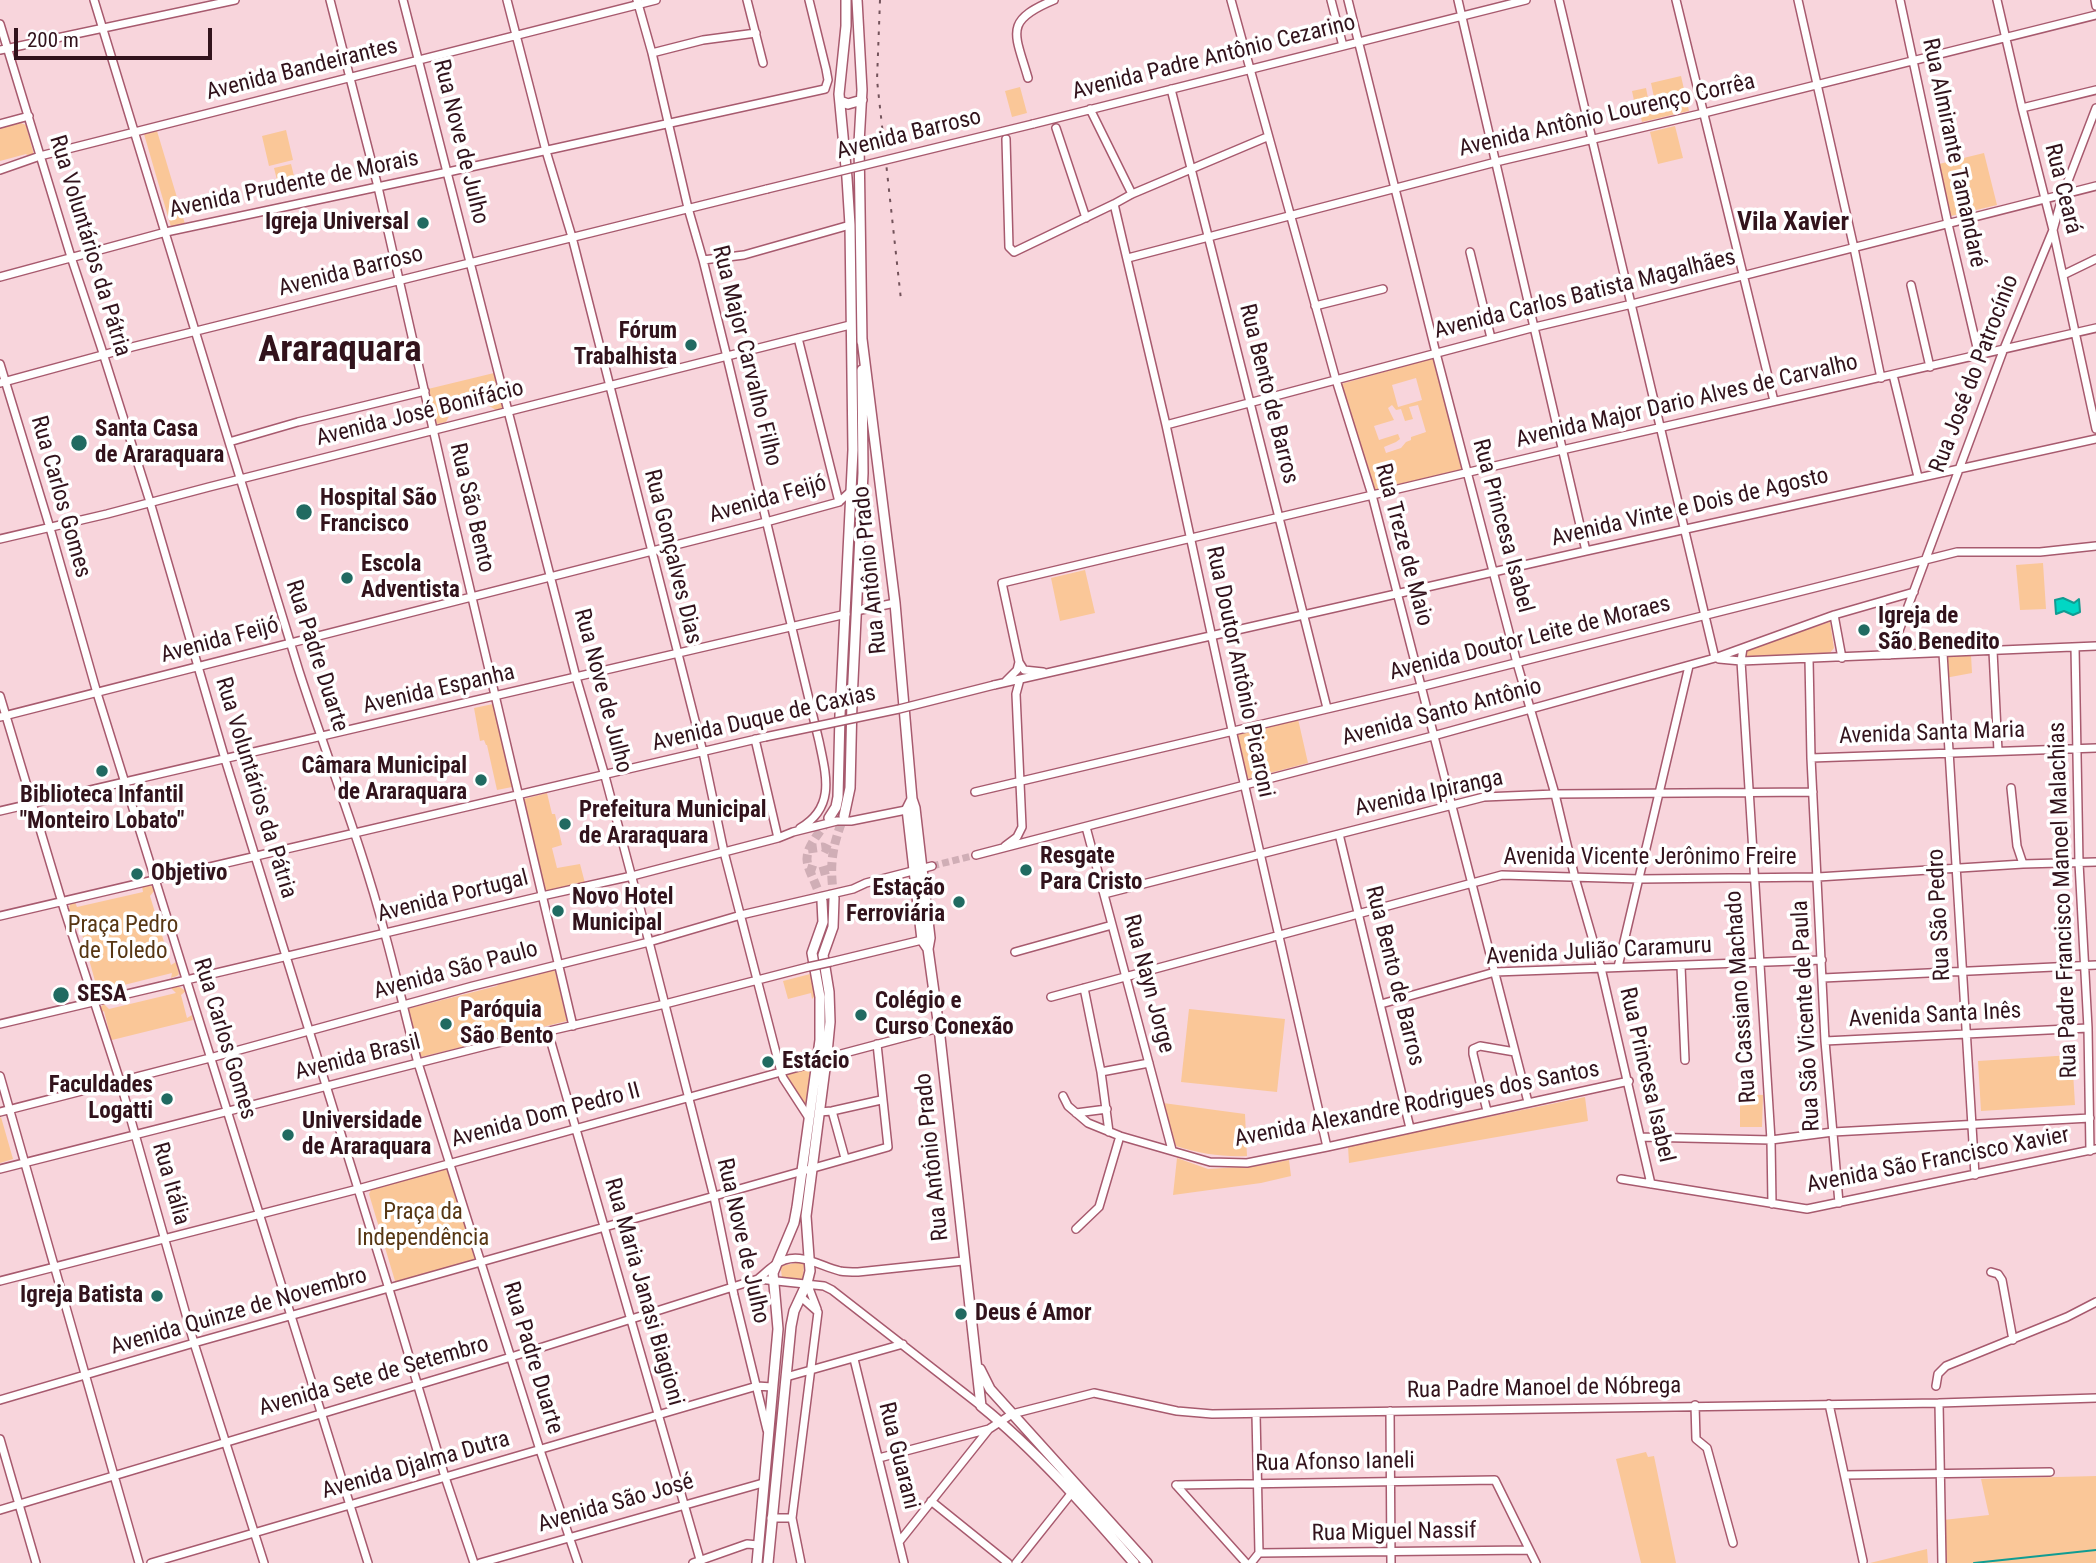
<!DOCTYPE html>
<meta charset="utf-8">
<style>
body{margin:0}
#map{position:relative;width:2096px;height:1563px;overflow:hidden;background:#f8d5dc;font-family:"Roboto Condensed",sans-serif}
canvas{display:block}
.scale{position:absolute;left:14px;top:28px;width:198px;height:32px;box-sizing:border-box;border:4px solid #32131c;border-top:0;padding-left:9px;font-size:21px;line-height:24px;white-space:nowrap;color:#32131c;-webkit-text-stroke:5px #fff;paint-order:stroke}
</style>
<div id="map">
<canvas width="2096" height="1563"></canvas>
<div class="scale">200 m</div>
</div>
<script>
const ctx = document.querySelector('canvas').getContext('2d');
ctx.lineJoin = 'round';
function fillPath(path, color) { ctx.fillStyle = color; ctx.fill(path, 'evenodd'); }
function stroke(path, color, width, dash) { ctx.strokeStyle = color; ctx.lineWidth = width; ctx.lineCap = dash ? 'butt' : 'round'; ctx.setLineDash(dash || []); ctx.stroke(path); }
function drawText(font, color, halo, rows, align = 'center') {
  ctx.font = font + ' "Roboto Condensed",sans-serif'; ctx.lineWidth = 7; ctx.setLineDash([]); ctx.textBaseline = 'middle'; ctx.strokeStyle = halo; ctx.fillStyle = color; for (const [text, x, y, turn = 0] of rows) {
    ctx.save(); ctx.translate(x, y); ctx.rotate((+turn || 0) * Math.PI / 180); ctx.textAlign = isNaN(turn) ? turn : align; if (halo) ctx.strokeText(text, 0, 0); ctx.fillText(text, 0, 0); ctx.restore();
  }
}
fillPath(new Path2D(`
 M1681 76 1689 111 1642 122 1639 109 1636 110 1632 91 1646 88 1649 103 1655 102 1651 83Z
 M1020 87 1027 113 1012 117 1005 91Z
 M21 123 26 125 34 155 30 157 26 154 0 161V128Z
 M1675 126 1683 158 1658 164 1650 132Z
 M286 130 293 160 269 166 262 136Z
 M157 131 185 224 171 227 144 134Z
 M1984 153 1997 205 1951 216 1939 164Z
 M291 164 298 192 281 196 274 168Z
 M1434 358 1463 469 1375 490 1341 384ZM1416 378 1422 400 1398 407 1392 385ZM1392 405 1396 410 1401 409 1405 421 1413 419 1409 407 1418 405 1426 432 1411 437V440L1406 442 1401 448 1386 453 1384 447 1396 442 1400 439 1398 434 1379 440 1374 426 1394 420 1388 408Z
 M494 373 503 408 496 410 482 402 453 409 446 422 437 424 428 389Z
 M2043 563 2046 609 2020 610 2016 565Z
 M1085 570 1095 613 1060 621 1051 578Z
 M1830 622 1834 648 1829 654 1745 657V649Z
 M1971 655 1972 673 1945 678 1946 657Z
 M493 704 512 787 497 790 487 745H486L484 740 480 741 474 708Z
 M1298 719 1308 763 1247 779 1236 733Z
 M547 793 552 814H555L562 845 552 848 557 868 580 864 585 883 546 892 524 799Z
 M149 885 153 887 154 891 150 896 171 965 176 962 179 974 177 976 171 978 172 973 104 990 103 995 95 996 90 986 95 981 80 927 75 930 69 909 70 904 75 902 77 907 143 892 142 886Z
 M549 970 555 971 567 1021 421 1057 407 1009 497 986 499 983 528 975 530 977 538 975 539 973Z
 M814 973 816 995 812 999 811 993 788 999 783 981Z
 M178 986 186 991 181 995 187 1018 192 1015 193 1020 108 1041 106 1036 109 1031 104 1011 100 1013 99 1008 104 1004 109 1009 176 993 171 988Z
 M1189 1009 1285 1019 1277 1092 1181 1082Z
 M2072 1055 2075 1105 1981 1111 1978 1061Z
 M808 1068 812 1070 807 1108 786 1077 788 1074Z
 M1740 1094 1763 1095 1762 1127H1740Z
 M1585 1097 1588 1121 1349 1163 1348 1146Z
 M1163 1103 1245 1114 1247 1156C1222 1157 1201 1154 1176 1146Z
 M1 1117 13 1159 0 1163V1118Z
 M1177 1158 1208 1169 1257 1166 1289 1160 1291 1176 1261 1183 1173 1195Z
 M442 1169 449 1171 476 1259 475 1261 400 1282 395 1281 369 1194 371 1190 377 1188Z
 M800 1262 804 1264 803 1279 782 1278 781 1270 782 1266Z
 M1646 1452 1648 1457 1654 1456 1676 1563H1641L1616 1459Z
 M2096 1476V1563H1945L1943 1520 1989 1515 1981 1479Z
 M1927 1549 1928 1563H1870Z`), '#fac798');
const water = new Path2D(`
 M2063 598 2074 603 2079 599 2080 612 2073 615 2064 611 2056 614 2055 600Z`);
fillPath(water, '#01d7c4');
stroke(water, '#109c92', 2);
stroke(new Path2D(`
 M1974 1563 2096 1550`), '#109c92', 2);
stroke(new Path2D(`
 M932 866 976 855`), '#d0aeb6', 7, [7, 3.5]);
stroke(new Path2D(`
 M808 849 823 847 833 852
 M807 868 819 872 830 869
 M834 898C829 864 832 847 844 816
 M822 901C806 856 796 863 828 820`), '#d0aeb6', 9, [9, 4.5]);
const minor = new Path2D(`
 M94 0 299 671C327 758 362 845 385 934 397 977 406 1020 418 1063L540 1450 578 1563
 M330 0 378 187 453 517 573 1026
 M403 0 576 677 605 776 649 942 714 1197 734 1295 767 1430
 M507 0 546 151 572 237 703 752 724 852 781 1072 783 1078 809 1118
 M637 0 652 53 688 208 703 260 727 357 819 741C826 775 836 807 800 828
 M747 0 763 63
 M809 0 826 69 828 80 825 89
 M1231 0 1336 380 1372 495 1528 1102
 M1331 0 1343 46
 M1348 0 1436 353 1517 663 1555 794 1575 878 1601 968 1651 1184
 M1458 0 1586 551
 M1559 0 1715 658
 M1676 0 1774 401
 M1798 0 1854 248 1881 378
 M1900 0 1948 224 1979 356
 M1997 0 2022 108 2053 230 2096 429
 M2095 0 2096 6
 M0 24 71 257 101 347 150 502 225 759 389 1289 445 1477 474 1563
 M0 50 235 0
 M652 53 703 40 756 33
 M1028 78C1015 33 1003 21 1054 0
 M1171 89 1327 708
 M2022 108 2096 90
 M1090 109 1132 194
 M0 124 29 116
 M1033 124 1526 0
 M1056 128 1086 218
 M1006 139 1009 247 1014 252 1114 204 1132 194 1267 137
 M0 170 40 156 656 0
 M1114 204 1166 425 1232 730 1327 1147
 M1470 252 1491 338
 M1128 258 1496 162 1704 113 2096 15
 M703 260 744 255 850 225
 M2063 275 2096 259
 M0 277 166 232 448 172 825 89
 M1911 285 1930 367
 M1315 306 1383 289
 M798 338 839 502
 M0 364 50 528 97 693 368 1563
 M1893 375 1918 477
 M0 383 132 347 767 189
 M1166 425 1535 327 1632 304 2096 186
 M229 442 298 422 425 391
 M0 539 107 514 209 487 850 325
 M856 611 895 603
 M1834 615 1842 658
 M2075 647 2079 863 2088 1028 2090 1151
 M1743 648 1741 661 1771 1140 1772 1204
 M1993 651 1998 751
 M1943 653 1975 1175
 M1890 655 2003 351 2053 230 2063 194 2096 108
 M1719 659 1741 661 2096 646
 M1809 659 1811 758 1825 1041 1839 1203
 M1043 672 1024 670 1019 662 1002 583 1562 450 2096 328
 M1006 681 1017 670 1019 662
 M994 685 1586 551 2096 439
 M0 696 64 909 120 1081 194 1343 264 1563
 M0 717 766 522 839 502 852 490
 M755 739 778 838
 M1811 758 2096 748
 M2011 788 2017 846 2023 864
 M975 792 1420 687 1957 552H2040L2096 546
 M0 811 846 614
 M1086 827 1172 1150
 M1339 834 1410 1128
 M1005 846 1017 837 1022 827 1016 694 1020 679
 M976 855 1433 736 1715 658 1834 615 1914 592
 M1104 894 1484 797 1555 794 1813 792
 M0 916 765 737
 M1015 952 1112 925
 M831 962 926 939
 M1681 966 1685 1060
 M1618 967 1689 666
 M1823 978 2096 965
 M1084 988 1101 1072 1109 1132
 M1051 997 1502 875 1640 879 1818 877 2023 864 2096 862
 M1381 1004 1495 972 1822 960
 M0 1024 542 896 632 876 778 838 793 832 837 821H851L911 809
 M548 1032 701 1563
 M1825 1041 2088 1028
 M826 1058 939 1028
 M1101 1072 1149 1063
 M0 1076 139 1563
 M1063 1096 1068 1106 1088 1123 1120 1136 1210 1162 1247 1163 1327 1147 1629 1081
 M832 1111 845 1158
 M1487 1111 1473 1054V1049L1480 1046 1515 1052
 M0 1112 210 1058 473 986 649 942 741 915 853 889 866 883 932 866
 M819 1112 832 1111 881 1100
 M1076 1113 1107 1109
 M1641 1137 1771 1140 1833 1132 2090 1118
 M0 1169 489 1045 665 1004 808 967
 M1621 1179 1807 1209 2096 1149
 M1076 1229 1099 1207 1120 1136
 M1991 1272 1998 1274 2002 1280 2013 1340
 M758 1279 824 1286 832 1290 981 1406
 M0 1281 358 1189 817 1062
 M807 1283 817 1309
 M854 1359 904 1563
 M786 1377 903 1344
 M1936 1386 1938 1374 1946 1366 2067 1317 2096 1302
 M0 1400 194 1343 888 1147 877 1044
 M1939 1403 1942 1563
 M1829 1404 1863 1561
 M1695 1405 1696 1439 1707 1448 1733 1543
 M1390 1411 1391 1563
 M1256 1414 1259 1553
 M0 1439 36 1563
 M879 1458 989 1429
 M1845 1475 2050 1472
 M1176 1485 1495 1480 1536 1563
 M1176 1485 1246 1563
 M931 1501 1008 1563
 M0 1510 511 1357 758 1279C763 1275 769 1269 775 1265 797 1249 819 1266 840 1271 846 1272 852 1272 858 1272L963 1261
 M771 1518H792
 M899 1542 989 1429 1012 1414 1094 1393 1177 1411 1212 1414 1939 1403 2096 1398
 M1259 1553 1529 1550
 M151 1563 757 1386 772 1387
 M480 1563 763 1483
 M693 1563 747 1544 758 1545
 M801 1563 792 1518 818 1312 801 1297
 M1016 1563 1074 1490
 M1251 1563 1259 1553`);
const major = new Path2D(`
 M857 0 862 90 859 143 862 342
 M840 101 848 104 862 100
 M862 339 895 603 912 799 915 808 930 938 928 949 939 1028 981 1406C1037 1451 1087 1509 1134 1563
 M912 799 907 809 922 940 928 949
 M844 816 850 788 852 701 863 473 862 370
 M829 818 836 807 838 797 840 715 853 450 850 225 847 178 839 94 846 26V0
 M980 1369 990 1389 1147 1563
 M757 1563 778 1329 773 1273 794 1223 797 1207 820 1040V997L812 953 823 922 822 901
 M768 1563 791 1326 794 1311 807 1283 810 1271 806 1216 827 1053 830 1022 829 992 823 955 833 927 834 898`);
stroke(minor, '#a75a6e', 10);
stroke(major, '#a75a6e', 12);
stroke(minor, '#fff', 7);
stroke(major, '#fff', 9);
stroke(new Path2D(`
 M880 0 877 80 901 300`), '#73535b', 2, [3.5, 7]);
const minorBridge = new Path2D(`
 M767 189 1033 124
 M765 737 899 709 994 685
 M808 967 831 962`);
stroke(minorBridge, '#a75a6e', 10, []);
stroke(minorBridge, '#fff', 7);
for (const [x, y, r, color] of [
 [423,223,7,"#216a61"],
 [691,345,7,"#216a61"],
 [79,443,9,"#216a61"],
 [304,512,9,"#216a61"],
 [347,578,7,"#216a61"],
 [1864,630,7,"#216a61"],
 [102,771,7,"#216a61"],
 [481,780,7,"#216a61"],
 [565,824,7,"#216a61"],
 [1026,870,7,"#216a61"],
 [137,874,7,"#216a61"],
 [959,902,7,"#216a61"],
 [558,911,7,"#216a61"],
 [61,995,9,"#216a61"],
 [861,1015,7,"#216a61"],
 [446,1024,7,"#216a61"],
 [768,1062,7,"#216a61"],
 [167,1099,7,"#216a61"],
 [288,1135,7,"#216a61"],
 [157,1296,7,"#216a61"],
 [961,1314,7,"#216a61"]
]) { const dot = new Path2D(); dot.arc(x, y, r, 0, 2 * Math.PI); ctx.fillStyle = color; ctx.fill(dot); stroke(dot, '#fff', 2.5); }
drawText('23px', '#32131c', '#fff', [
 ["Avenida Padre Antônio Cezarino",1214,58,-14],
 ["Avenida Bandeirantes",302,70,-14],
 ["Avenida Antônio Lourenço Corrêa",1607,116,-13],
 ["Avenida Barroso",909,135,-14],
 ["Rua Nove de Julho",460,142,76],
 ["Rua Almirante Tamandaré",1953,153,78],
 ["Avenida Prudente de Morais",294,185,-12],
 ["Rua Ceará",2062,189,76],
 ["Rua Voluntários da Pátria",89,246,73],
 ["Avenida Barroso",351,272,-14],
 ["Avenida Carlos Batista Magalhães",1585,295,-14],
 ["Rua Major Carvalho Filho",746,356,76],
 ["Rua José do Patrocínio",1975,374,-69],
 ["Rua Bento de Barros",1268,394,76],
 ["Avenida Major Dario Alves de Carvalho",1687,402,-13],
 ["Avenida José Bonifácio",420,414,-14],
 ["Rua Carlos Gomes",60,497,74],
 ["Avenida Feijó",768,500,-16],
 ["Rua São Bento",471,508,77],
 ["Avenida Vinte e Dois de Agosto",1690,508,-13],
 ["Rua Princesa Isabel",1502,526,75],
 ["Rua Treze de Maio",1403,545,75],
 ["Rua Gonçalves Dias",672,557,76],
 ["Rua Antônio Prado",871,570,-96],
 ["Avenida Doutor Leite de Moraes",1530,639,-14],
 ["Avenida Feijó",220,641,-15],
 ["Rua Padre Duarte",316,656,72],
 ["Rua Doutor Antônio Picaroni",1239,672,78],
 ["Avenida Espanha",439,690,-13],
 ["Rua Nove de Julho",602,691,75],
 ["Avenida Santo Antônio",1442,713,-15],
 ["Avenida Duque de Caxias",764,719,-13],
 ["Avenida Santa Maria",1932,734,-2],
 ["Rua Voluntários da Pátria",255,788,73],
 ["Avenida Ipiranga",1429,794,-12],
 ["Avenida Vicente Jerônimo Freire",1650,858],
 ["Avenida Portugal",453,897,-14],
 ["Rua Padre Francisco Manoel Malachias",2064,900,-92],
 ["Rua São Pedro",1940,915,-93],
 ["Avenida Julião Caramuru",1599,952,-3],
 ["Avenida São Paulo",456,971,-15],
 ["Rua Bento de Barros",1394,976,76],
 ["Rua Nayn Jorge",1148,984,75],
 ["Rua Cassiano Machado",1742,997,-94],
 ["Rua São Vicente de Paula",1807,1016,-93],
 ["Avenida Santa Inês",1935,1016,-3],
 ["Rua Carlos Gomes",224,1039,73],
 ["Avenida Brasil",358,1058,-14],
 ["Rua Princesa Isabel",1646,1075,77],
 ["Avenida Alexandre Rodrigues dos Santos",1417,1105,-11],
 ["Avenida Dom Pedro II",546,1116,-15],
 ["Rua Antônio Prado",933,1157,-96],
 ["Avenida São Francisco Xavier",1938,1161,-11],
 ["Rua Itália",170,1184,74],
 ["Rua Nove de Julho",742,1241,77],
 ["Rua Maria Janasi Biagioni",643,1292,74],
 ["Avenida Quinze de Novembro",239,1312,-16],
 ["Rua Padre Duarte",532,1358,73],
 ["Avenida Sete de Setembro",374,1377,-16],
 ["Rua Padre Manoel de Nóbrega",1544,1389,-1],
 ["Rua Guarani",898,1456,76],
 ["Rua Afonso Ianeli",1335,1463,-1],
 ["Avenida Djalma Dutra",416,1466,-16],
 ["Avenida São José",616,1504,-16],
 ["Rua Miguel Nassif",1394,1533,-1]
]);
drawText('bold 23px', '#32131c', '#fff', [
 ["Igreja Universal",409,223,"right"],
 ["Fórum",677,332,"right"],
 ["Trabalhista",677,358,"right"],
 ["Santa Casa",95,430],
 ["de Araraquara",95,456],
 ["Hospital São",320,499],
 ["Francisco",320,525],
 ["Escola",361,565],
 ["Adventista",361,591],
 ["Igreja de",1878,617],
 ["São Benedito",1878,643],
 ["Câmara Municipal",467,767,"right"],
 ["de Araraquara",467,793,"right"],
 ["Biblioteca Infantil",102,796,"center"],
 ["\"Monteiro Lobato\"",102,822,"center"],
 ["Prefeitura Municipal",579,811],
 ["de Araraquara",579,837],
 ["Resgate",1040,857],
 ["Para Cristo",1040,883],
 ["Objetivo",151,874],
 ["Estação",945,889,"right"],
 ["Ferroviária",945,915,"right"],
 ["Novo Hotel",572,898],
 ["Municipal",572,924],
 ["SESA",77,995],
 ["Colégio e",875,1002],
 ["Curso Conexão",875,1028],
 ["Paróquia",460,1011],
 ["São Bento",460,1037],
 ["Estácio",782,1062],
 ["Faculdades",153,1086,"right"],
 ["Logatti",153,1112,"right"],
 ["Universidade",302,1122],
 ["de Araraquara",302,1148],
 ["Igreja Batista",143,1296,"right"],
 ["Deus é Amor",975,1314]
], 'left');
drawText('23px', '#573613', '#fff', [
 ["Praça Pedro",123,926],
 ["de Toledo",123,952],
 ["Praça da",423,1213],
 ["Independência",423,1239]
]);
drawText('bold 26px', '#32131c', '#fff', [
 ["Vila Xavier",1793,223]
]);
drawText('bold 37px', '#32131c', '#fff', [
 ["Araraquara",340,352]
]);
</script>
